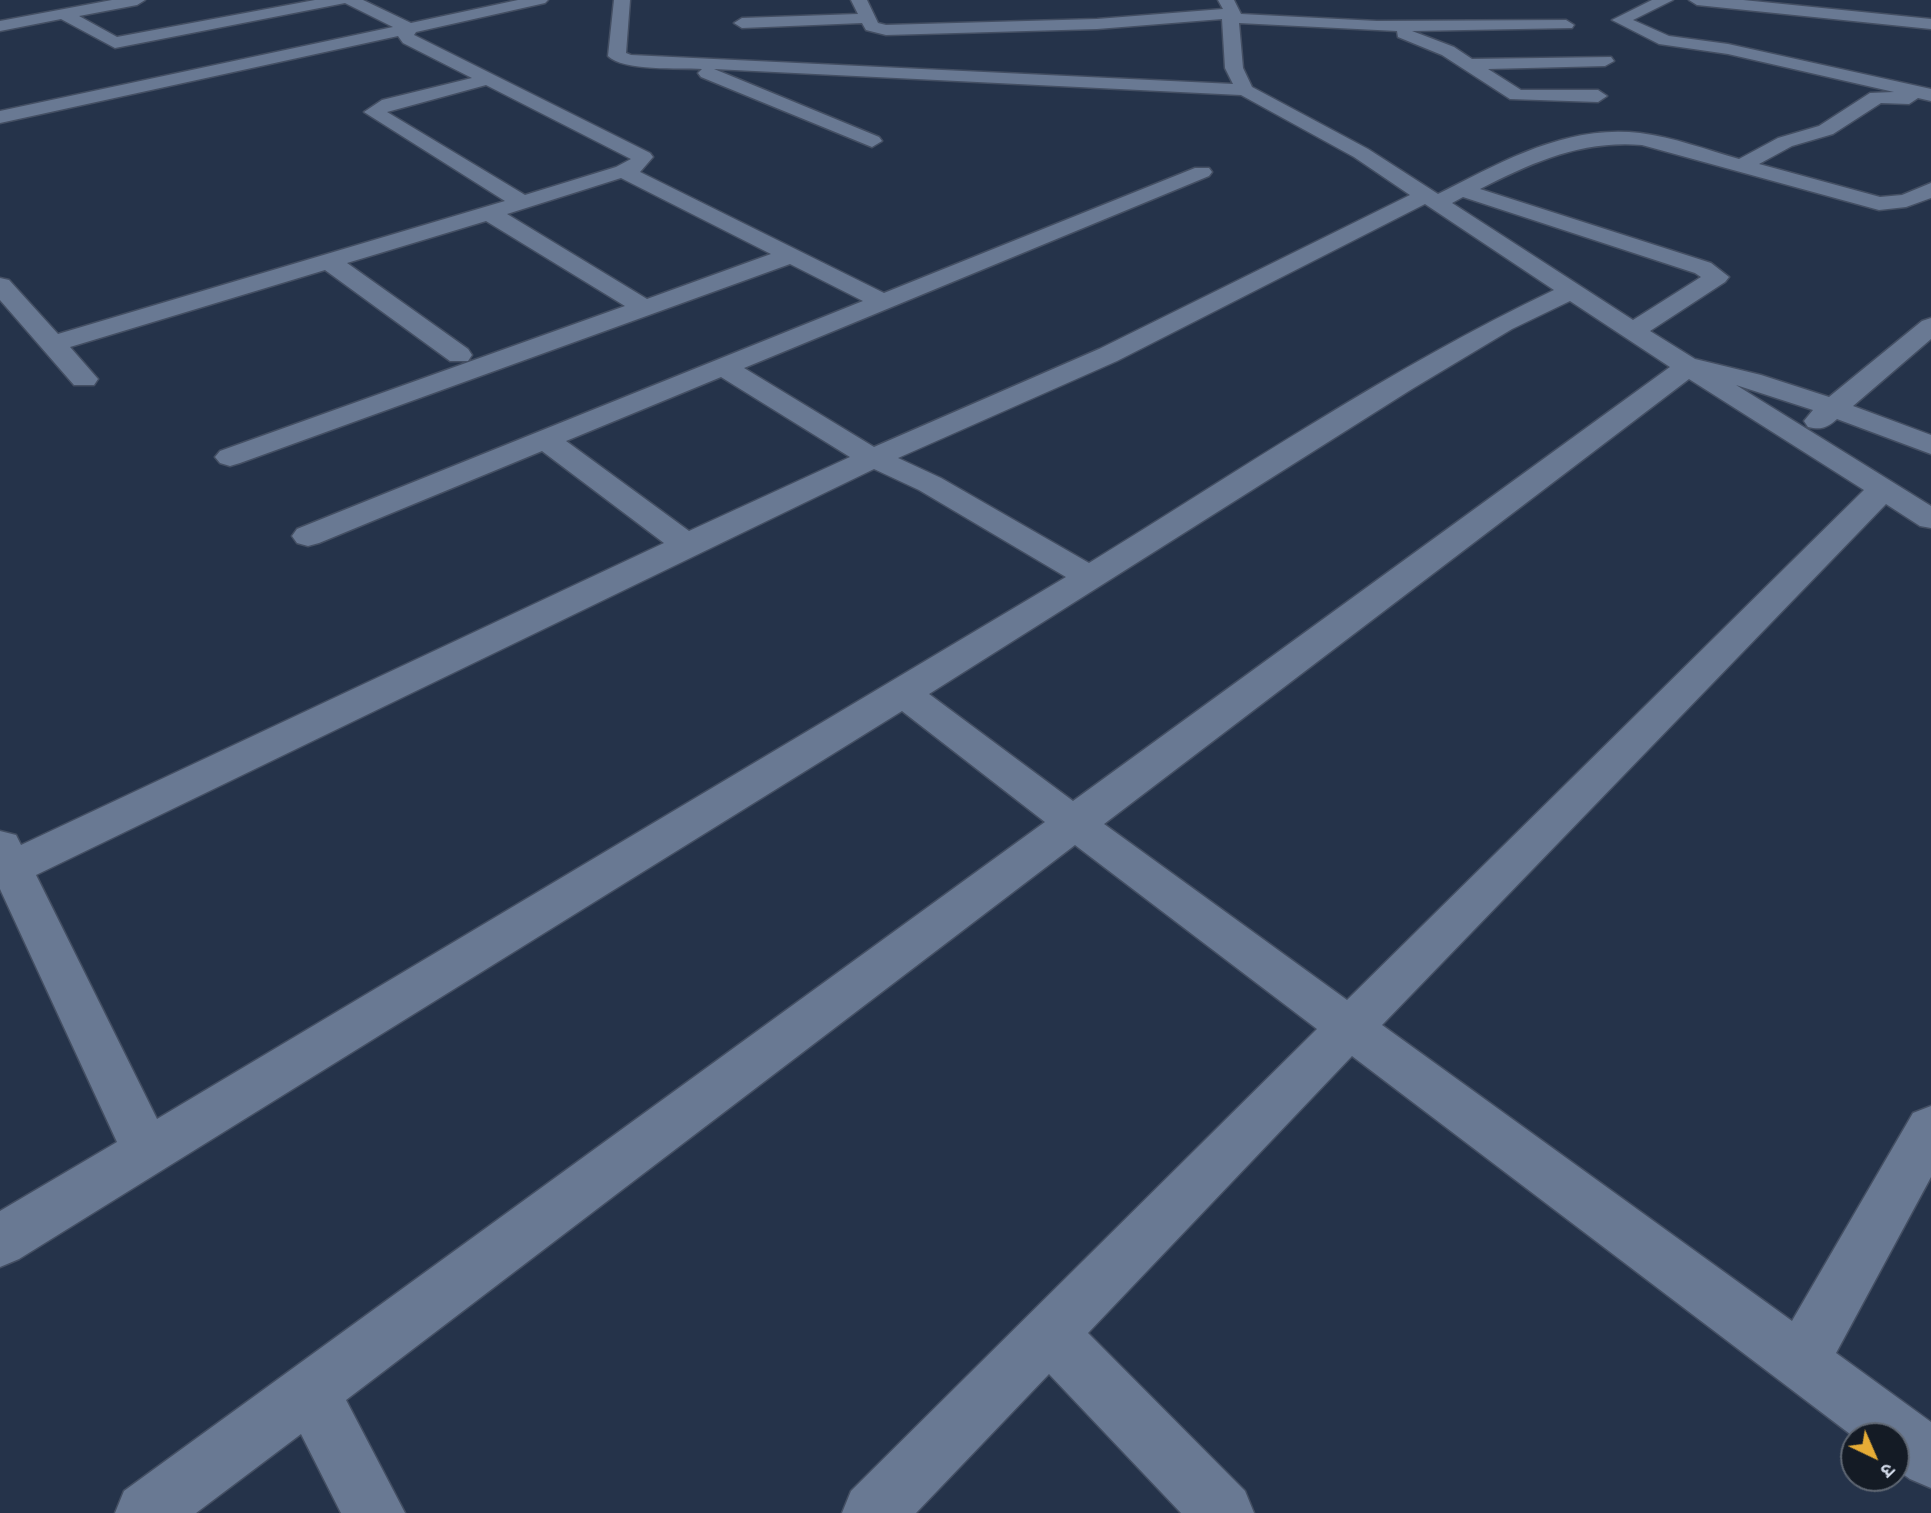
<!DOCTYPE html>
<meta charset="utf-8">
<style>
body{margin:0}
#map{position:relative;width:1931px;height:1513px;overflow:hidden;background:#25334a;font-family:"Asap Condensed","Noto Sans Devanagari",sans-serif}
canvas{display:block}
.north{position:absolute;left:1840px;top:1422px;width:70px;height:70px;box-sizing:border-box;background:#141b25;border:2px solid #5f6773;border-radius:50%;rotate:136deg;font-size:19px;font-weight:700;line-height:28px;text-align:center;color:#d0d8e7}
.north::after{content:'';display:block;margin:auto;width:24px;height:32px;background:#e6ac36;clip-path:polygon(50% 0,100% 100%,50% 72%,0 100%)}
</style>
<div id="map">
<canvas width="1931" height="1513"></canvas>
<div class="north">उ</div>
</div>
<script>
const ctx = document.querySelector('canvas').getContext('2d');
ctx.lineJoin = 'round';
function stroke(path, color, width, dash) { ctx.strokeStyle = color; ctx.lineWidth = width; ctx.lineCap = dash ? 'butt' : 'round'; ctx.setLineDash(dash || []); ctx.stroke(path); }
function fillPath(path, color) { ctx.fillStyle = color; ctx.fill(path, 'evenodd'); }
const minor = new Path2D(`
 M112 0H145L137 5 79 16 117 37 315 0H363L411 23 518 0H548L545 3 416 32 414 35 650 153 653 157 640 172 884 293 1195 168H1209L1212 172 1209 176 744 368 874 447 1099 349 1410 195 1354 157 1241 95 714 69 879 137 882 141 872 147 701 77 698 73 702 69C681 68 622 71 608 56L614 0H630L626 53 631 55 1233 84 1225 68 1222 19 1097 29 886 35 866 30 862 23 742 28 734 23 742 18 858 14 851 0H867L878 23 886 25 1097 19 1223 9 1218 0H1234L1241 14 1377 21 1566 20 1574 25 1572 28 1412 31 1454 47 1472 59 1611 57 1614 61 1605 66 1488 69 1521 90H1598L1607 96 1598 102 1510 99 1442 55 1398 37 1397 31 1239 23 1243 68 1252 87 1368 149 1438 194C1501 162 1567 124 1640 133 1673 137 1707 150 1739 159L1778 138 1819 126 1870 93 1894 92 1728 54 1659 44 1612 20 1652 0H1673L1633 20 1669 36 1728 44 1931 89V101L1918 98 1909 104 1881 103 1833 134 1792 146 1759 164 1880 197 1902 195 1931 183V198L1906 207 1879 210 1642 145C1582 140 1533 162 1480 189L1711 263 1729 277 1725 282 1650 331 1695 359 1761 375 1829 397 1922 321 1931 318V339L1853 406 1931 435V454L1837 419C1827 428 1821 430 1808 427L1804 421 1813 410 1736 385 1931 506V528L1920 526 1886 504 1382 1025 1792 1321 1913 1113 1931 1106V1177L1836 1353 1931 1422V1488L1910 1479 1896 1469V1436L1854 1437 1352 1056 1088 1333 1245 1491 1254 1513H1181L1049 1374 916 1513H842L851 1491 1317 1029 1075 845 346 1400 405 1513H341L301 1434 196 1513H115L124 1491 1045 822 902 711 19 1259 0 1267V1211L117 1142 0 889V831L16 835 21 845 664 543 542 451 319 543 308 546 297 543 292 536 297 529 863 301 790 264 240 463 230 466 220 463 215 457 220 451 625 306 486 221 347 263 468 349 472 355 468 361H450L325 270 70 347 98 379 94 385H74L0 300V278L9 280 58 334 505 201 364 112 382 100 472 78 403 43 398 36 0 123V111L393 27 345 3 115 48 61 19 0 31V21ZM486 85 631 159 616 167 525 195 387 112ZM621 178 771 254 647 299 507 214ZM1463 197 1695 273 1701 277 1633 320 1452 203ZM1425 204 1554 290C1392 367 1242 469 1089 563L941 478 898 458 1117 361ZM1570 301 1670 367 1073 801 929 694 1412 389 1512 329ZM721 377 850 457 689 531 566 441ZM1689 379 1864 490 1347 1000 1104 824ZM874 469 919 490 1066 577 157 1119 36 875Z
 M1689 0H1743L1931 19V29L1697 5Z`);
stroke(minor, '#444f63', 3);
fillPath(minor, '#697993');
</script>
